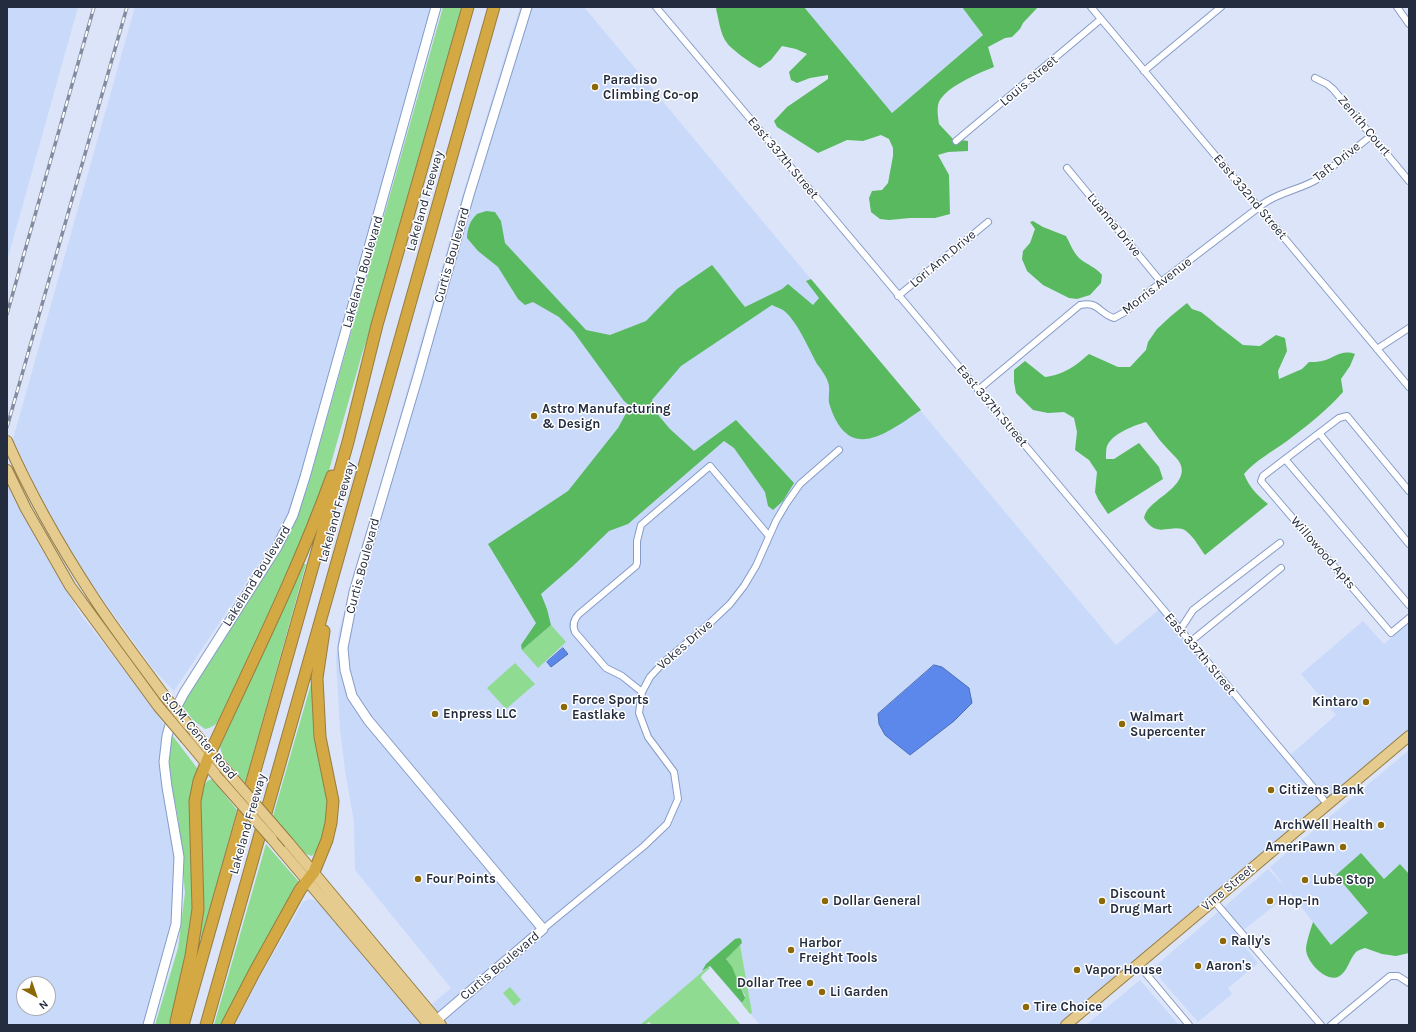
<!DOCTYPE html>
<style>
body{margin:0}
#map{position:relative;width:1416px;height:1032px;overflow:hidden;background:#dbe4f8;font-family:Karla,sans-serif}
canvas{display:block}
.frame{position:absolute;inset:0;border:8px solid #242d3f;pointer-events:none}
.north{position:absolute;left:16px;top:976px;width:40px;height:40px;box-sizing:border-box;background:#fff;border:1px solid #a7abb2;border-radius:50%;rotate:140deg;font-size:11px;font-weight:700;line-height:16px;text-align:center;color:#242d3f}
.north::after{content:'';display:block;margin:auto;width:14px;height:18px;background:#8b6808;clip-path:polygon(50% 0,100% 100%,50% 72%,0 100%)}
</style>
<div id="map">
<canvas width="1416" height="1032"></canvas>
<div class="frame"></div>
<div class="north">N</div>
</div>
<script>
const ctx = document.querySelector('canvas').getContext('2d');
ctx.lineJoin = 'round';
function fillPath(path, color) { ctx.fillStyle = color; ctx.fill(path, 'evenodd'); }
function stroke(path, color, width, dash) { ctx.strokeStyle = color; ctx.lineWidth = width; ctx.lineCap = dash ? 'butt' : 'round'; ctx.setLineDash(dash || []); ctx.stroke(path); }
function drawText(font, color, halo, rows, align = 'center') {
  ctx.font = font + ' Karla,sans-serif'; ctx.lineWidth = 3; ctx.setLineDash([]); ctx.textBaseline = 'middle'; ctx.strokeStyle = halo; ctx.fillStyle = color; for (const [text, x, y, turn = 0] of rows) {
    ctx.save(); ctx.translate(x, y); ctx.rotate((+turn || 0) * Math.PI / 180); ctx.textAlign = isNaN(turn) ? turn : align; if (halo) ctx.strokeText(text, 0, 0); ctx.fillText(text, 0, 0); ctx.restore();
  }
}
fillPath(new Path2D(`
 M7 7H78L7 261Z
 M135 7H432L306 460 290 512 283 527 174 691 154 670 91 583 49 514 13 439Z
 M520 7H584L1116 645 1160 609 1325 804 1063 1025H760L710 966 640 1025H446L430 1006 451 988 355 870 354 822 345 770 340 729 336 659 339 631 458 210Z
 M804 7H962L983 35 892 113Z
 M7 483 41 548 81 615 152 705 164 725 162 786 175 859 173 916 144 1025H7ZM24 984H48V1008H24Z
 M1363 621 1384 644 1409 623V733L1328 802 1289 756 1336 715 1301 674Z
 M1409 750V874L1400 864 1384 879 1361 854 1336 875 1368 913 1331 945 1290 893 1236 936 1258 963 1228 988 1232 994 1198 1022 1152 969 1268 869 1285 887 1270 867Z
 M309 899 318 901 422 1025H235L258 980 303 902Z
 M1140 980 1179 1025H1086Z`), '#c9d9fa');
fillPath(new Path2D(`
 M443 7H464L384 288 362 354 328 474 305 533 222 716C217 724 214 727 205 729L193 720 181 704 260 580 297 517 307 489Z
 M303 564H306L245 783 223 757 220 747Z
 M551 625 566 642 538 668 522 650Z
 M515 663 535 684 506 709 487 688Z
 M315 670 330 817 318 849 312 856C299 854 282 827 273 816Z
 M172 735 197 768 195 907 182 976 170 1025H155L178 948 185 893 178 818 172 788 169 758Z
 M212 779 237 810 202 938 199 937 200 792C203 786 205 781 212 779Z
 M266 844 299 882 259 953 224 1025H214Z
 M740 945 752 1013 750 1014 742 1004 743 1002 745 995C738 984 735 970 726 961L728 956Z
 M708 967 710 968 702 975 701 978 741 1025H652L649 1022 645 1025H640Z
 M510 987 521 1000 514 1006 503 993Z`), '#8fdb91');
fillPath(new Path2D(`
 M717 7H804L892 113 983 35 962 7H1038L1023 23 1020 29 1012 37 1005 38 988 47 994 67C979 73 942 88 938 105 937 111 938 118 939 124L953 139 968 141V151L948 152 938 155 949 175 950 214 935 218H910L889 220 880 219 871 212 869 198 872 191 882 190 888 183 893 156V148L889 139 881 135 863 141 847 140 818 153 777 127 774 121 787 107 828 79V75L810 78 797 83 791 80 789 72 807 54 796 49 782 46 771 60 760 68C753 65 731 49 727 43 720 34 719 20 716 9Z
 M486 211 495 212 501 221 505 243 586 330 610 335 646 321 677 289 712 265C724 279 733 293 745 307L782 289 788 284 813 305 819 298 806 281 811 279 921 410C887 433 849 464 830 406 827 399 831 390 828 382 826 376 821 369 817 364 809 349 796 319 783 310 780 308 775 307 772 305L681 366 652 400 659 416 670 429 694 451 736 420 794 483 783 501 773 510 768 506 765 492 734 448 724 441 628 524 609 531 573 566 541 594 547 609 551 625 522 650 521 645 536 623 488 544 568 491 618 428 630 406 624 401 573 331 559 317 533 302 525 305 518 299 498 267 478 251 467 238C467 230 470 220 477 214 479 213 484 212 486 211Z
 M1033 221 1043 227 1066 236C1070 243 1073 252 1079 258 1087 265 1096 267 1102 275L1101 283 1090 295 1077 299 1069 298 1043 285 1027 271 1022 259 1023 251 1030 243 1035 229 1030 222Z
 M1187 303 1192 309 1201 312 1210 319 1217 325 1243 345 1260 346 1276 335 1285 338 1287 351 1278 371 1279 379 1302 369 1309 362C1313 362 1318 362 1322 361 1335 358 1341 349 1355 354L1350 366 1341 379 1343 392C1327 410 1307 426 1287 441 1272 452 1256 460 1244 474 1250 488 1256 494 1268 504L1205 555C1199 547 1194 537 1186 531 1176 524 1162 534 1152 527 1149 525 1146 521 1144 518 1146 509 1152 505 1159 499 1171 490 1190 476 1178 460 1174 455 1169 451 1165 446 1158 439 1153 430 1146 422 1133 426 1113 433 1107 446 1106 449 1106 455 1106 459H1114L1139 443 1159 467 1163 479 1108 514 1098 499 1095 492 1097 472 1089 460 1075 450 1077 432 1074 418 1064 412 1048 413 1033 410 1016 393 1014 382V370L1025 361 1045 377C1065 374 1074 367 1089 354L1118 367H1130L1146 350 1148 342 1157 329 1171 316Z
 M1361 853 1384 879 1400 864 1409 874V953L1396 956 1382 954 1365 948C1362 949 1358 950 1356 952 1349 959 1348 972 1338 977 1325 982 1306 961 1306 949 1306 943 1311 928 1313 922L1331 945 1368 913 1336 875Z
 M739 938 741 939 742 943 726 959 732 967 745 998 742 1003 710 966 702 971 706 964 735 939Z`), '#59b95f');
const water = new Path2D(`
 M563 648 568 654 551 667 547 662Z
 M934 665 942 667 969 688 972 703 954 721 910 755 885 735 879 724 878 714Z`);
fillPath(water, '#5d88eb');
stroke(water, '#4c6db7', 1);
const street = new Path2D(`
 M656 7 1328 805
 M1091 7 1409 387
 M1397 7 1409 24
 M1144 71 1221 7
 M1315 78 1327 84 1333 89 1409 181
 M956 141 1101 19
 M1067 168 1161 282
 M898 296 988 222
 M1377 349 1409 328
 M978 390 1080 305C1099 301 1098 313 1114 318L1125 312 1161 282 1263 204C1279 192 1299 190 1316 180L1372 135
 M1319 433 1409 544
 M1285 459 1409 605
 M1409 491 1347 416 1339 418 1263 476 1261 481 1391 633 1409 618
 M1180 630 1193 610 1280 543
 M1190 642 1281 568
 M642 692 622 676 606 668 575 632C572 625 574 619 579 614L636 566 637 563V541L641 525 710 466 769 536
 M1214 901 1321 1025
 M543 929 644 846 667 824 678 799 674 772 648 737 639 713 642 692 650 677 663 663 711 622 730 604 744 586 756 566 776 521 786 504 800 484 839 450
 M1138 964 1189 1025
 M1331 1025 1390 976H1398L1409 983`);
const secondary = new Path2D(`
 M432 1024 543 929 368 720 352 696 345 670 343 648 354 592 418 376 469 195 527 7
 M148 1025 176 924 179 857 167 787 164 762 167 736 173 714 184 693 277 547 293 515 305 477 436 7`);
const primary = new Path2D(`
 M7 441C31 495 60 546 92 595 114 629 139 661 163 694
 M7 470 26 509 70 586 158 706
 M188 725 224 768
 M186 739 221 781
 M272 839 429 1025
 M289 843 441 1025
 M1066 1025 1409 736`);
const highway = new Path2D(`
 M176 1022 191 956 198 909 195 801 199 781 211 751C253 660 298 570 332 476
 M183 1025 348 442 377 325 468 7
 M206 1025 494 7
 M227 1025 254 973 300 890 314 872 327 840 331 823 333 801 320 737 317 678 324 631`);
stroke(street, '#869bc8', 8);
stroke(secondary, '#869bc8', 11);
stroke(primary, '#967d42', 12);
stroke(highway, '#967d42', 13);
stroke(street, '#fff', 6);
stroke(secondary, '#fff', 9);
stroke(primary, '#e5cb8e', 10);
stroke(highway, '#d4a843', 11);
const rail = new Path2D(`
 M7 314 94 7
 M7 427 127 7`);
stroke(rail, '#838c9f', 3.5);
stroke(rail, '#fff', 2, [6]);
const primaryBridge = new Path2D(`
 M163 694 188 725
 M158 706 186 739
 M224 768 289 843
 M221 781 272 839`);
stroke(primaryBridge, '#967d42', 12, []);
stroke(primaryBridge, '#e5cb8e', 10);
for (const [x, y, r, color] of [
 [595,87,4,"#8b6808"],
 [534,416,4,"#8b6808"],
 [1366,702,4,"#8b6808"],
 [564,707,4,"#8b6808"],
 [435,714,4,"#8b6808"],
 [1122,724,4,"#8b6808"],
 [1271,790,4,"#8b6808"],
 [1381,825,4,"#8b6808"],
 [1343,847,4,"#8b6808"],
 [418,879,4,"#8b6808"],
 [1305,880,4,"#8b6808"],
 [825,901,4,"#8b6808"],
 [1102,901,4,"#8b6808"],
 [1270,901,4,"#8b6808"],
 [1223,941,4,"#8b6808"],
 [791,950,4,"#8b6808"],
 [1198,966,4,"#8b6808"],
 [1077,970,4,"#8b6808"],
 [810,983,4,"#8b6808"],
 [822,992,4,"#8b6808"],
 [1026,1007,4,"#8b6808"]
]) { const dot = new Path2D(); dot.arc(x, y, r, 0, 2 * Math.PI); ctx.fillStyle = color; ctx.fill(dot); stroke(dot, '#fff', 1.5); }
drawText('bold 13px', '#242d3f', '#fff', [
 ["Paradiso",603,80],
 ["Climbing Co-op",603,95],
 ["Astro Manufacturing",542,409],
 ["& Design",542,424],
 ["Force Sports",572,700],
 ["Eastlake",572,715],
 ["Kintaro",1358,702,"right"],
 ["Enpress LLC",443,714],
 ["Walmart",1130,717],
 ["Supercenter",1130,732],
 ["Citizens Bank",1279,790],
 ["ArchWell Health",1373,825,"right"],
 ["AmeriPawn",1335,847,"right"],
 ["Four Points",426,879],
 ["Lube Stop",1313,880],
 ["Discount",1110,894],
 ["Drug Mart",1110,909],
 ["Dollar General",833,901],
 ["Hop-In",1278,901],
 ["Rally's",1231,941],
 ["Harbor",799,943],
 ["Freight Tools",799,958],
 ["Aaron's",1206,966],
 ["Vapor House",1085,970],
 ["Dollar Tree",802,983,"right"],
 ["Li Garden",830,992],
 ["Tire Choice",1034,1007]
], 'left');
drawText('13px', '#242d3f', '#fff', [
 ["Louis Street",1029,81,-40],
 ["Zenith Court",1364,126,50],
 ["East 337th Street",783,158,50],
 ["Taft Drive",1337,162,-38],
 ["East 332nd Street",1250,197,50],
 ["Lakeland Freeway",425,201,-74],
 ["Luanna Drive",1114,225,51],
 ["Curtis Boulevard",452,255,-74],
 ["Lori Ann Drive",943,259,-40],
 ["Lakeland Boulevard",363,272,-74],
 ["Morris Avenue",1157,286,-38],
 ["East 337th Street",992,406,50],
 ["Lakeland Freeway",337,512,-74],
 ["Willowood Apts",1323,553,49],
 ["Curtis Boulevard",363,566,-75],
 ["Lakeland Boulevard",257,576,-58],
 ["Vokes Drive",685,645,-41],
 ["East 337th Street",1200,654,50],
 ["S.O.M. Center Road",199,736,50],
 ["Lakeland Freeway",248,824,-74],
 ["Vine Street",1228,888,-40],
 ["Curtis Boulevard",500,966,-40]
]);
</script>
